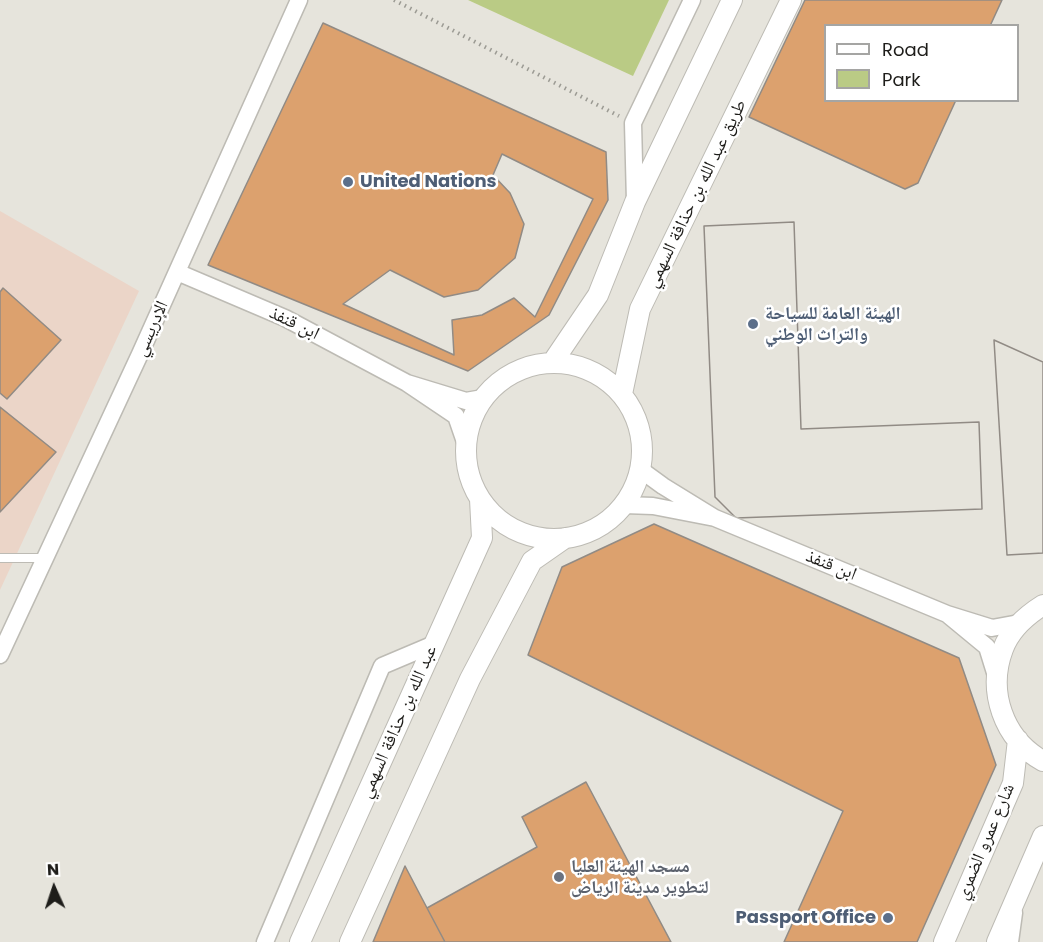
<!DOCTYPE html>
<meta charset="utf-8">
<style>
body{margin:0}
#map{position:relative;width:1043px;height:942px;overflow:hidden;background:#e6e4dc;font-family:Poppins,sans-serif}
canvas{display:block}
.legend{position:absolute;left:824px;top:24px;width:195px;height:78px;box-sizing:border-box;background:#fff;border:2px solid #a5a5a3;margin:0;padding:8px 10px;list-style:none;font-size:18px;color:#1e1d1a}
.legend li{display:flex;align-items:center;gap:12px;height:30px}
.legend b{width:30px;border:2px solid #a5a5a3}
.north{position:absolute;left:24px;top:858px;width:60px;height:60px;-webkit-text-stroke:4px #fff;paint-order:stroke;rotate:357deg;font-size:16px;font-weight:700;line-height:24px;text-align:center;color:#1e1d1a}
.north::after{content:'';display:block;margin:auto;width:21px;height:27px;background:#1e1d1a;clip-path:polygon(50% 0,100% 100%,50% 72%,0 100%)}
</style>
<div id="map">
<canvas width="1043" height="942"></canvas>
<ul class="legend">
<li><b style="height:8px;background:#fff"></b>Road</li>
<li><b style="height:16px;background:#bacb85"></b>Park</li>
</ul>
<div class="north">N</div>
</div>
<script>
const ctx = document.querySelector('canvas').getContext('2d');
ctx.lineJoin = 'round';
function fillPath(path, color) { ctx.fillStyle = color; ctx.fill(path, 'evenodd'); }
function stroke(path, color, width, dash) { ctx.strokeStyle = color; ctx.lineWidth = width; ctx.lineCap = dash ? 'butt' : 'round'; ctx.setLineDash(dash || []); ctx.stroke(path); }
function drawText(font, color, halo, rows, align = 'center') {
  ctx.font = font + ' Poppins,"Noto Naskh Arabic",sans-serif'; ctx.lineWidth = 5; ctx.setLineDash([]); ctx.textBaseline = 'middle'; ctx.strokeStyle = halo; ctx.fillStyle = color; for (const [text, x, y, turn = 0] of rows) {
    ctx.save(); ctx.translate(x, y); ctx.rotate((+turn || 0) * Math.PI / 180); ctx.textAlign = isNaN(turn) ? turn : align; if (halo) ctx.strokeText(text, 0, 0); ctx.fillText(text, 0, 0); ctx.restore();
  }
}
fillPath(new Path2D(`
 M0 211 139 291 0 590Z`), '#ebd5c8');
fillPath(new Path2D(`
 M468 0H669L633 76Z`), '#bacb85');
const building = new Path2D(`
 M805 0H1002L990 26H826V100H956L918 183 905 189 749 117Z
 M323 23 606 152 608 200 549 315 468 371 208 265Z
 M502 154 593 199 535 317 514 298 482 315 452 320 454 355 343 304 390 270 444 297 478 290 515 258 524 224 510 193 493 175Z
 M794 222 801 429 979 422 982 509 736 518 715 497 704 226Z
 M794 222 801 429 979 422 982 509 736 518 715 497 704 226Z
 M3 288 61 340 7 399 0 393V292Z
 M994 340 1043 362V553L1007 555Z
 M994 340 1043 362V553L1007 555Z
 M0 407 56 452 0 512Z
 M654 524 959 658 996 765 917 942H784L843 811 528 655 562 567Z
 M586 782 671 942H445L427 908 537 847 522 817Z
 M405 866 427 908 445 942H373Z`);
fillPath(building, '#dca16e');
stroke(building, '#918b85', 1.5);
const service = new Path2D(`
 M0 558H45`);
const minor = new Path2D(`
 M635 202 633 123 692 0
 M177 272 285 318 407 383
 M466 445 456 416 407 383 466 401 483 398
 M624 505 653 506 715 518 663 486 641 470
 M715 518 947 614
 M0 655 140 354 299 0
 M996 676 987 647 947 614 992 628 1019 623
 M265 942 382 666 434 644
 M1010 942 1014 913`);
const tertiary = new Path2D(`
 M552 363 598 295 635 202 732 0
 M466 451a88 88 0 1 1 176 0a88 88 0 1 1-176 0Z
 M622 394 640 309 791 0
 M1043 605C1027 615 1010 630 1003 649 987 691 1003 739 1043 761
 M300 942 482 538 480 499
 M350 942 470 679 532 561 565 538
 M944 942 1013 783 1018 740
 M997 942 1043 836`);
stroke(service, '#bdbbb4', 10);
stroke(minor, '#bdbbb4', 19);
stroke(tertiary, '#bdbbb4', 22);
stroke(new Path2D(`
 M394 0 619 116`), '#9c9b94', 4, [1.5, 4.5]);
stroke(service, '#fff', 8);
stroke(minor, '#fff', 16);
stroke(tertiary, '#fff', 20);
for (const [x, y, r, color] of [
 [348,182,6,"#5c6f8a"],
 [753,324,6,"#5c6f8a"],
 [559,877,6,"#6b7280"],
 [888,918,6,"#5c6f8a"]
]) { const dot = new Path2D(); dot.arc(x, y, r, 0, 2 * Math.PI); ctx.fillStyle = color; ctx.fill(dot); stroke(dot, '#fff', 2); }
drawText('bold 18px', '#4e5e75', '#fff', [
 ["United Nations",360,182],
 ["الهيئة العامة للسياحة",765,314],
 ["والتراث الوطني",765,335],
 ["Passport Office",876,918,"right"]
], 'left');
drawText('18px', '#1e1d1a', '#fff', [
 ["طريق عبد الله بن حذافة السهمي",697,194,-64],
 ["ابن قنفذ",294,324,26],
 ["الإدريسي",152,329,-66],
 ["ابن قنفذ",831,566,22],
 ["عبد الله بن حذافة السهمي",399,722,-66],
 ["شارع عمرو الضمري",986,842,-67]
]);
drawText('bold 18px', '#5b616d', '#fff', [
 ["مسجد الهيئة العليا",571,867],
 ["لتطوير مدينة الرياض",571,888]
], 'left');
</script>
